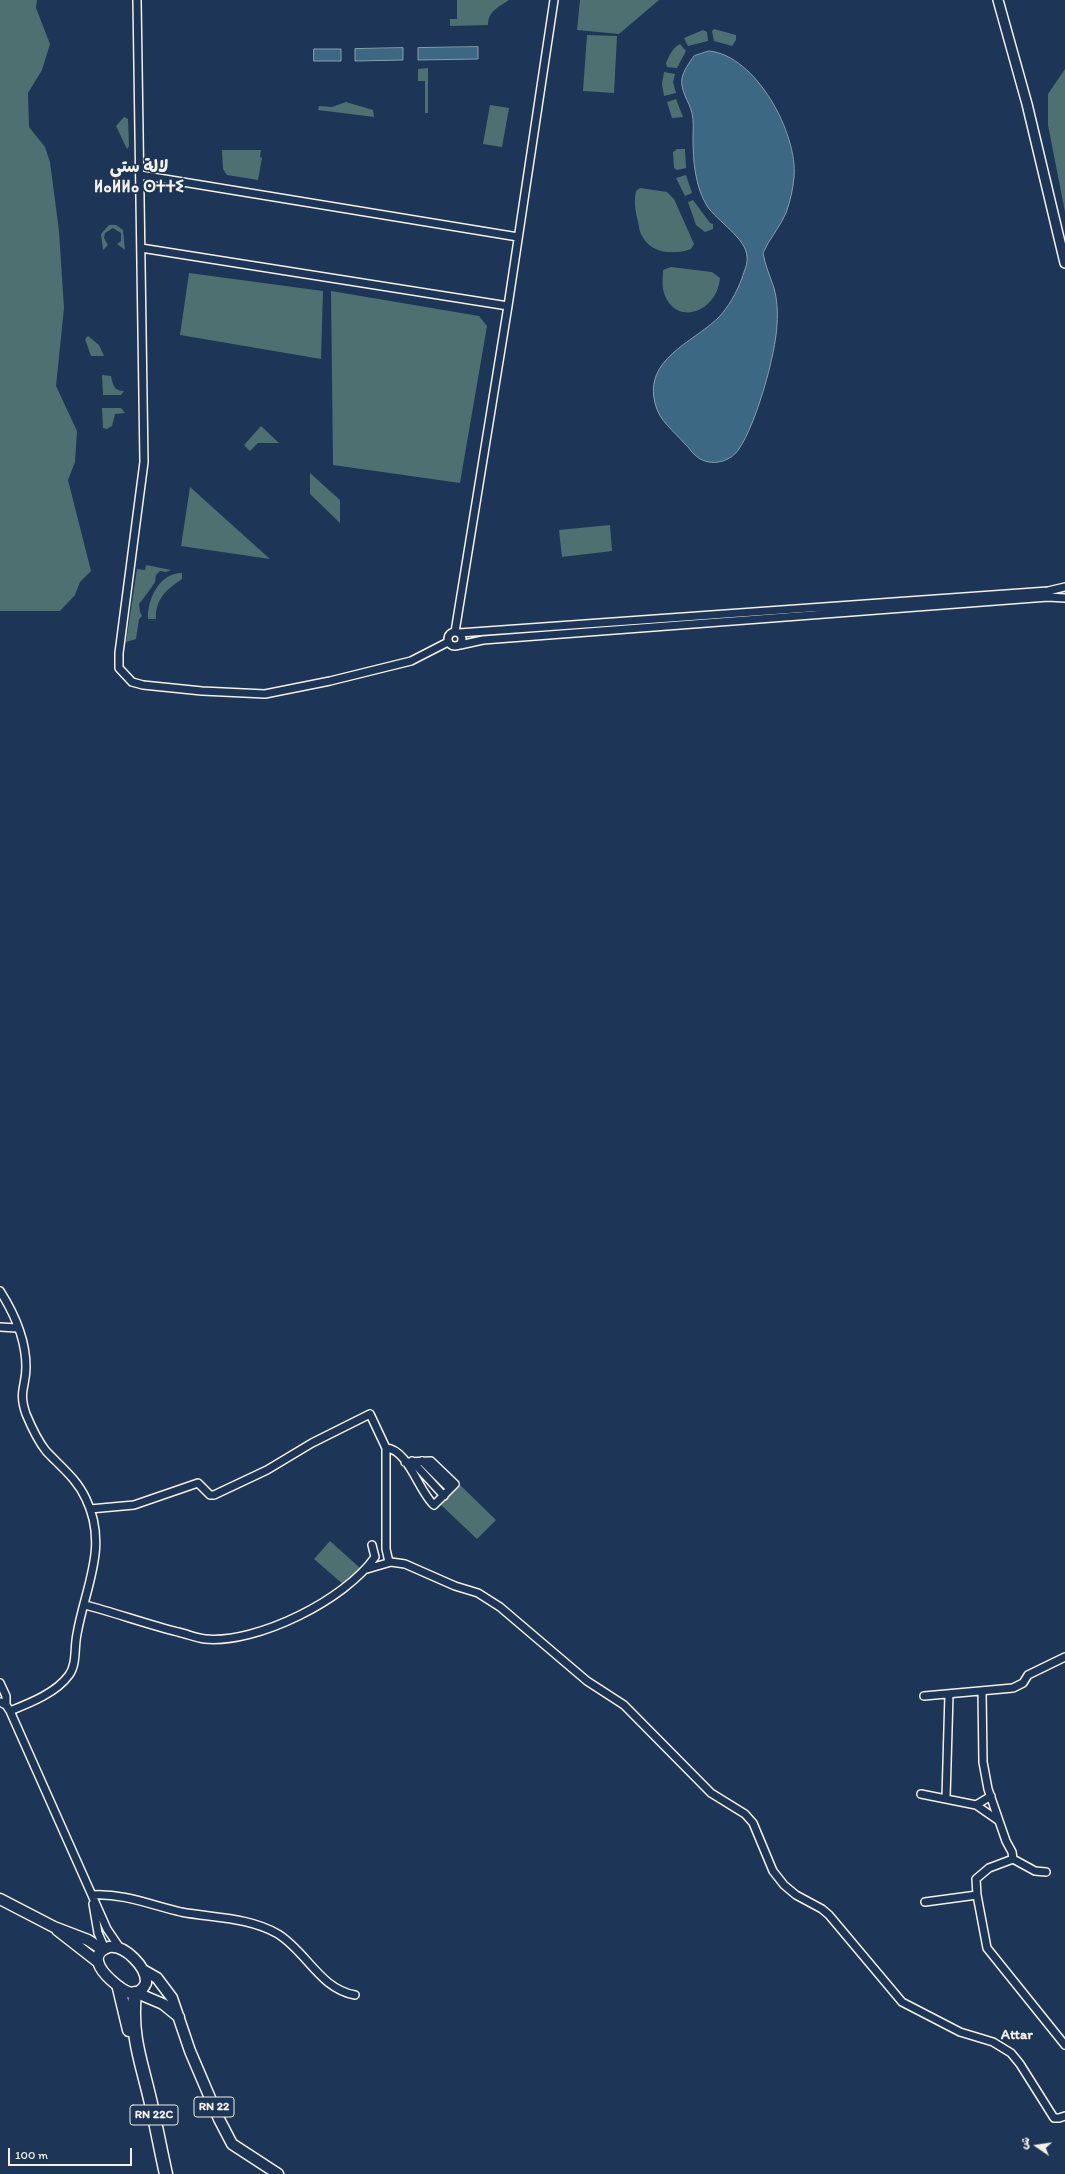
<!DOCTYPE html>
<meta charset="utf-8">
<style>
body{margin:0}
#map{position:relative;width:1065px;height:2174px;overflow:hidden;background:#1d3557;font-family:Itim,"Playpen Sans Arabic",sans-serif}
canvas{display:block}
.north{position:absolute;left:1017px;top:2126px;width:40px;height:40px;-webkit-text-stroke:3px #1d3557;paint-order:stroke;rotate:283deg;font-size:11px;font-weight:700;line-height:16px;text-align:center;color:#f4f1e8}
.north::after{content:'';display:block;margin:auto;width:14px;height:18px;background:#f4f1e8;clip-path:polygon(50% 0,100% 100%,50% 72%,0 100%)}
.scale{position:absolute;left:8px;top:2148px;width:124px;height:18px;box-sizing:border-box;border:2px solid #f4f1e8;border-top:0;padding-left:5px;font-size:12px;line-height:14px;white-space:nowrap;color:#f4f1e8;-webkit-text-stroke:3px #1d3557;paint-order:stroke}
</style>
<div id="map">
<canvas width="1065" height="2174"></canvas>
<div class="north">ش</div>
<div class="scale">100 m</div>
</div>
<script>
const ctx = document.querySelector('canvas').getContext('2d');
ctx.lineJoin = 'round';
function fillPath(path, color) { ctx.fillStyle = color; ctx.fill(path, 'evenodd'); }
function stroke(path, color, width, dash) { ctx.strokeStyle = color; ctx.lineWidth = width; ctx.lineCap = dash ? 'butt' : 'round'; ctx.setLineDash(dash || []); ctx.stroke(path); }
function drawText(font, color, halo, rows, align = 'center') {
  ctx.font = font + ' Itim,"Playpen Sans Arabic","Noto Sans Tifinagh",sans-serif'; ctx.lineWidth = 3.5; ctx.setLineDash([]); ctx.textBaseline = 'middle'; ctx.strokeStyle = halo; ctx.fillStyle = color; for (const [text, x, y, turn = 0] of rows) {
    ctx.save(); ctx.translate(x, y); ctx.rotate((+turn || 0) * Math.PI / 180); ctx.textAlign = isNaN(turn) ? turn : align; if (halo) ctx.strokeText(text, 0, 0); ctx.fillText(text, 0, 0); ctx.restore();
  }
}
fillPath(new Path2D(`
 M0 0H37L36 8 50 44 42 70 28 93 29 127 45 147 50 162 59 231 64 308 56 386 77 431 75 462 68 480 91 571 80 582 75 595 60 611H0Z
 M457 0H509C499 7 488 11 488 25L450 26V19H457Z
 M580 0H659L619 34 577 30Z
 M714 29 736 35V40L732 46 714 41 712 31Z
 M703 30 707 32 708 41 688 46 684 38Z
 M587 35 617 36 614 93 583 91Z
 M680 44 686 51 677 68 667 67 666 63C669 56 673 47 680 44Z
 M428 68V113H425V81H418V69Z
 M1065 69V212L1048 125V94Z
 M664 72 675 74 673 82 676 93 664 96 662 84Z
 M676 99 683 117 672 118 667 102Z
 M346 102 373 110 374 117 318 110 319 106 332 107Z
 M490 105 509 108 502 147 483 144Z
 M124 117 128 119 129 146 127 149 116 126Z
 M677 149H685L686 168 677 170 674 168 673 152Z
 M222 150H261L260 157 262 158 258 180 227 175 223 169Z
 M686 175 692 193 685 196 676 178Z
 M640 188 667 192 674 199 694 244 691 249C674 255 651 254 642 236 639 231 639 224 637 218 635 208 634 201 636 191Z
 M693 200 710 223 713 224V229L705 232 696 225 689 205 688 202Z
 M109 225H116L123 230 125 250 117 244 121 241V233L113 228 105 233 104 238 108 245 103 250 101 234Z
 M671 267 712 272 720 278C717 314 672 328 663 289 662 283 663 276 663 270Z
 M189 273 323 291 321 359 180 335Z
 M331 291 479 316 487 326 460 483 333 465Z
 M88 336 99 345 104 356H91L85 339Z
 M102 375 111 376C113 385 114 391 124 391L121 395H103Z
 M102 408H121L125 413 115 414 112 426 107 429 103 428Z
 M261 426 279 443H258L250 451 244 445Z
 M310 473 340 500V523L310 494Z
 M190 487 270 559 181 546Z
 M610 525 612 551 562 557 559 530Z
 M146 565 171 570 166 572 160 571 156 575C155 577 156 579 155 582 154 584 142 601 139 604L140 612 142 616 139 619 136 639 126 642 137 569 145 570Z
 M182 573V579C167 589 155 599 156 619H148C147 600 159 573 182 573Z
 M459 1484 496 1520 477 1539 440 1504Z
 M330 1541 360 1568 345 1586 314 1559Z`), '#4f7070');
const water = new Path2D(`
 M478 47V59L418 60V48Z
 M403 48V60L355 61V49Z
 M314 49H341V61H314Z
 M709 51C756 55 798 134 794 177 793 189 790 202 786 213 780 227 769 239 763 253 765 265 770 276 774 288 777 299 778 312 777 324 776 354 756 424 739 449 729 464 707 467 695 455 691 452 689 447 685 444 674 431 659 421 655 403 644 359 692 343 718 318 728 308 737 292 742 278 744 271 748 264 747 257 747 239 717 221 707 206 695 186 693 161 693 138 693 130 694 121 692 113 689 101 680 91 682 78 684 70 689 63 694 56Z`);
fillPath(water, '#3d6883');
stroke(water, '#869fab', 1);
const street = new Path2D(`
 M137 0 144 462 119 653V668L132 682 143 685 202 691 265 694 330 681 411 661 448 642
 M140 175 518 237
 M141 248 508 306
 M448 639a7 7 0 1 1 14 0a7 7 0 1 1-14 0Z
 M455 632 508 306 554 0
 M459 633 1048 591 1065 587
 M460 645 483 640 1048 597 1065 598
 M0 1291C14 1313 26 1340 26 1367 26 1387 18 1391 26 1414 31 1426 38 1441 46 1451 61 1467 77 1479 86 1499 109 1547 85 1587 77 1634 74 1648 77 1664 69 1675 56 1693 30 1703 10 1711
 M0 1327 17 1328
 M386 1448C408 1449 419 1492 434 1505L455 1484 431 1461 405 1462
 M412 1461 444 1496
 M422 1461 450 1489
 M90 1509 134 1505 198 1483 210 1495H214L267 1470 312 1443 370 1414 386 1448V1549L389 1562
 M367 1569 391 1562 405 1564 455 1586 478 1593 500 1607 587 1681 624 1705 711 1793 745 1814 753 1823 773 1871 784 1885 796 1895 822 1909 829 1915 902 2002 960 2032 993 2042 1011 2053 1020 2064 1054 2118H1059L1065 2116
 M85 1605C116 1613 146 1624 178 1632 187 1634 196 1638 205 1639 257 1644 345 1600 375 1557L372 1545
 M0 1683 6 1696V1705
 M982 1691 983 1762 988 1789 1006 1841 1012 1852 1013 1859 989 1868 976 1879 977 1895 987 1948 1065 2045
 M924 1696 1013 1688 1023 1683 1028 1675 1065 1657
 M0 1702 6 1705 10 1711 107 1929 120 1948
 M921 1794 976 1805 999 1821
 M946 1798 949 1694
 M976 1805 991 1796
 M1013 1859 1035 1871 1046 1872
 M92 1895C123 1893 151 1905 181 1912 213 1918 249 1917 278 1934 307 1952 320 1989 355 1995
 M925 1902 977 1895
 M93 1904 98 1933 105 1949`);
const secondary = new Path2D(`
 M998 0 1027 104 1065 263`);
const primary = new Path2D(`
 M0 1899 54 1927 88 1940 103 1950
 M57 1930 98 1962
 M109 1947C125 1945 147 1967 146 1983 137 2002 122 1990 111 1980 101 1971 88 1954 109 1947Z
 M143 1970 157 1978 172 1998 190 2051 219 2119 232 2144 278 2174
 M137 1993 163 2004 179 2017`);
const highway = new Path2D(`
 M119 1988 129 2030
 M135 1993C130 2039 143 2065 152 2108 157 2130 161 2152 166 2174`);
stroke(street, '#f4f1e8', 10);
stroke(secondary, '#f4f1e8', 12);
stroke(primary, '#f4f1e8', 13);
stroke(highway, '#f4f1e8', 15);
stroke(street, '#1d3557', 7);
stroke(secondary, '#1d3557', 9);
stroke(primary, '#1d3557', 10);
stroke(highway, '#1d3557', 12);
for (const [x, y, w] of [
 [214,2107,40],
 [154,2115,48]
]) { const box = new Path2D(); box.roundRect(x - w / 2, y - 10, w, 20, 3); ctx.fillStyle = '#1d3557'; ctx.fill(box); stroke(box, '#f4f1e8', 1); }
drawText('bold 12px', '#f4f1e8', null, [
 ["RN 22",214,2107],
 ["RN 22C",154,2115]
]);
drawText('bold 14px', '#f4f1e8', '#1d3557', [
 ["Attar",1017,2035]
]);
drawText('bold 17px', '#f4f1e8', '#1d3557', [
 ["لالة ستي",139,168],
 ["ⵍⴰⵍⵍⴰ ⵙⵜⵜⵉ",139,188]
]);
</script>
